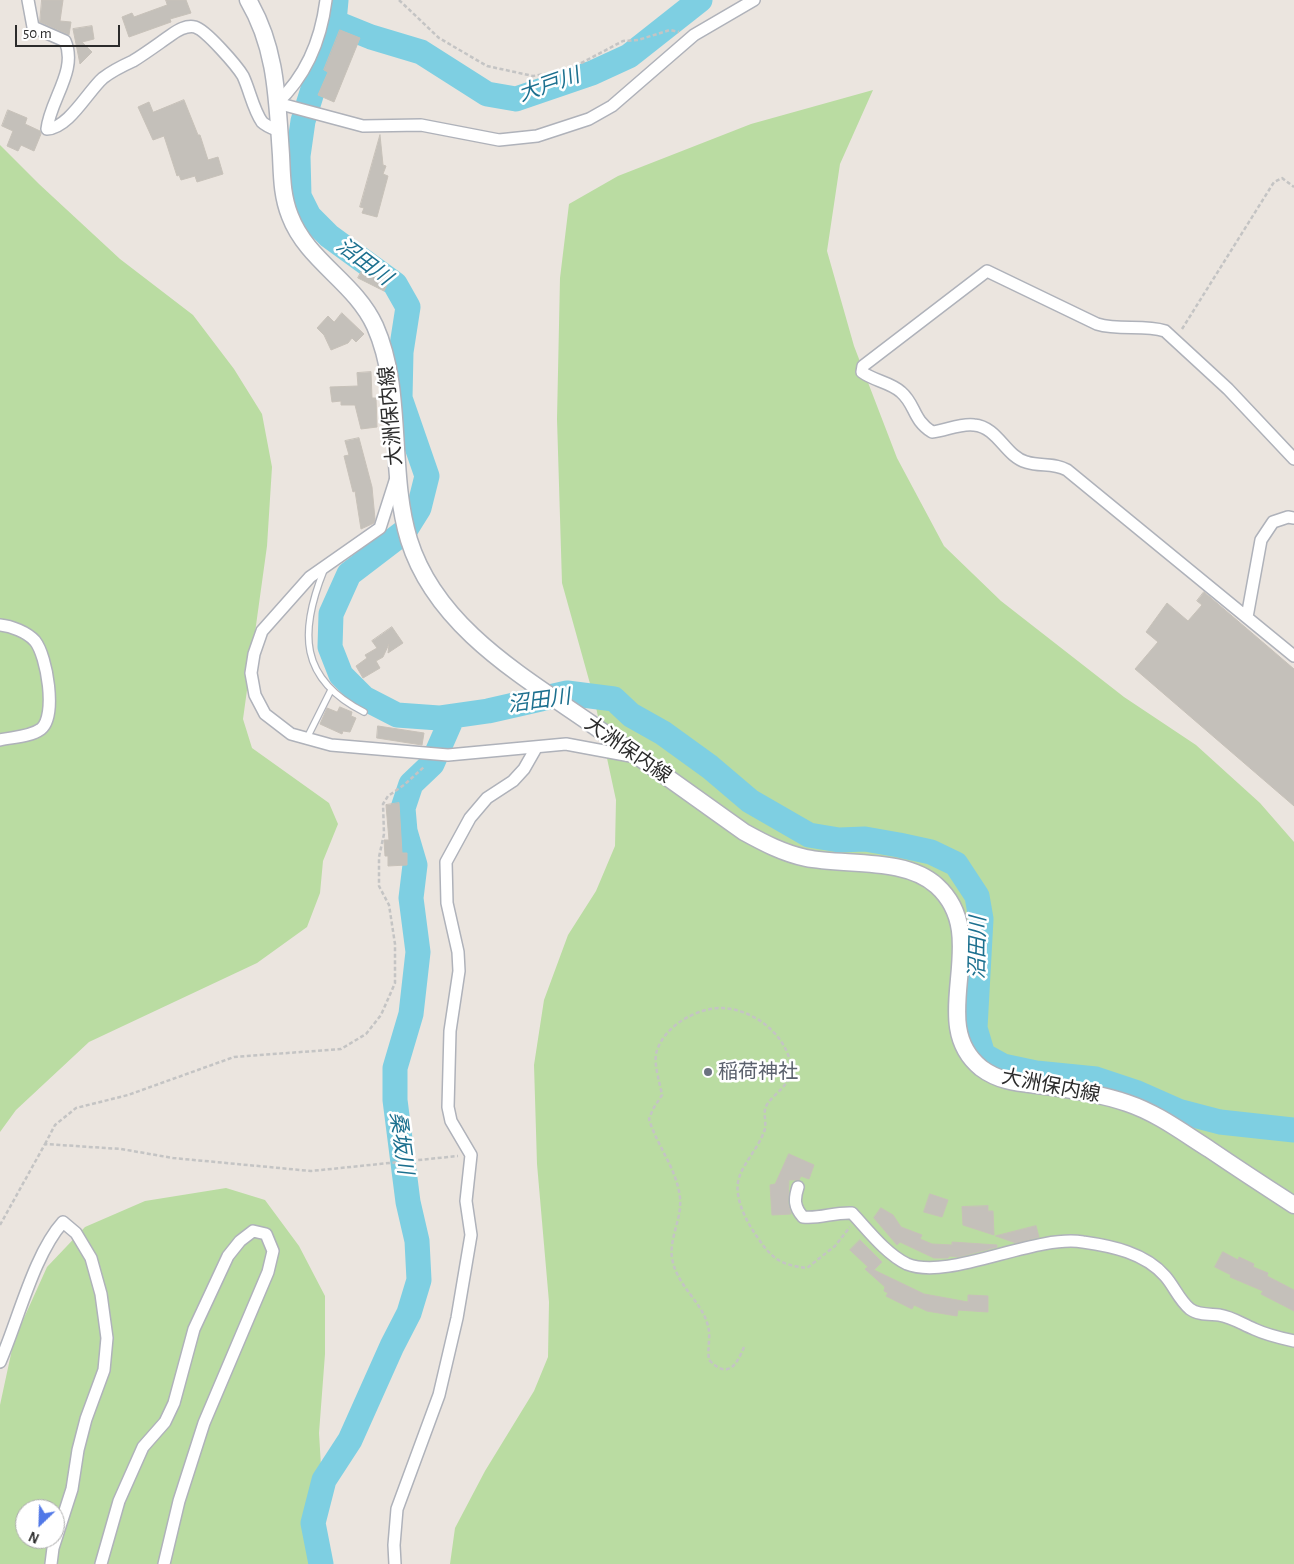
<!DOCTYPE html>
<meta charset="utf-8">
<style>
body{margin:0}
#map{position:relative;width:1294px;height:1564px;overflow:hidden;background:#ebe5df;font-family:"Alegreya Sans",sans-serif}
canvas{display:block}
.north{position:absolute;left:15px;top:1499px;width:50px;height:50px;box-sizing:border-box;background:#fff;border:1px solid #aaa;border-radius:50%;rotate:204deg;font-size:14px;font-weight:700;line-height:20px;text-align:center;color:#2b2b2b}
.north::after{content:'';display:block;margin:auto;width:18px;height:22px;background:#5178e7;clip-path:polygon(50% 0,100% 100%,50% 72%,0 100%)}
.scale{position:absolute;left:15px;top:25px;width:105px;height:22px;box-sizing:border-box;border:2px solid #2b2b2b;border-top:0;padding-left:6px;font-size:15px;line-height:18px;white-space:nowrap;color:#2b2b2b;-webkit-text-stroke:4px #fff;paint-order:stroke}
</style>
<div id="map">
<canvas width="1294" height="1564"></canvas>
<div class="north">N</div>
<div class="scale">50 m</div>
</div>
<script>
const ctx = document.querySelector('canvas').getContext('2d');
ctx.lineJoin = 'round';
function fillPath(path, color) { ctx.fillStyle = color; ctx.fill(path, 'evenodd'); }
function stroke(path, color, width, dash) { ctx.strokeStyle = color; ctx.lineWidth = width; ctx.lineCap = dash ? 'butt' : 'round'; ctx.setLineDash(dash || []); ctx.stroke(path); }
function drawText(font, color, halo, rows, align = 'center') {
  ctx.font = font + ' "Alegreya Sans","Noto Sans JP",sans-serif'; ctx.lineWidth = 5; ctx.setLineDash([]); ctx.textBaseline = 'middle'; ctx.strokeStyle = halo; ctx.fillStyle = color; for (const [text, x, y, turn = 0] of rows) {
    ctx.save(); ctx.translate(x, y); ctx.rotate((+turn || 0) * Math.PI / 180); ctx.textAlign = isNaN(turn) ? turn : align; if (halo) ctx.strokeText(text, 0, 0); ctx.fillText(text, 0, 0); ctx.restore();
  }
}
fillPath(new Path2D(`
 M873 90 840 164 827 251 854 346 897 458 944 546 1001 601 1124 697 1196 745 1260 803 1294 842V1564H450L455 1528 485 1471 534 1391 548 1357 549 1302 537 1164 534 1065 544 1000 568 935 596 891 615 846 616 800 594 698 562 583 557 419 560 278 569 204 618 176 751 124Z
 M0 145 39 184 120 259 193 315 234 369 262 414 272 467 267 546 243 719 252 748 329 803 338 824 323 861 320 893 307 927 257 963 89 1042 16 1110 0 1132Z
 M226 1188 265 1200 299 1246 325 1296V1354L319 1433 327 1564H0V1405L14 1340 47 1267 85 1227 145 1201ZM25 1509H55V1539H25Z`), '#badca2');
stroke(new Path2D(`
 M336 0 334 22 303 121 298 156 299 196 309 216 329 236 395 284 408 307 401 352 400 398 427 476 419 508 404 532 349 574 331 614 330 647 341 675 364 698 397 715 439 718 488 711 567 693 614 699 631 715 663 733 710 767 750 801 809 835 839 840 865 839 899 845 931 852 956 864 977 896 981 919 975 1028 983 1055 1003 1066 1036 1073 1096 1079 1135 1092 1178 1111 1220 1122 1294 1130
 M334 22 371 37 421 52 487 94 516 99 592 73 629 56 700 0
 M321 1564 313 1523 324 1480 350 1440 392 1346 409 1313 419 1280 417 1241 408 1202 395 1100V1068L411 1014 418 952 411 898 415 865 405 831 403 808 411 784 432 764 453 716`), '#7ecfe2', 25);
const building = new Path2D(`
 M42 0H63L60 21 71 22 69 35 40 22Z
 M166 0H186L191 13 170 19 171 22 129 37 122 17 132 13 134 17 167 5Z
 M92 26 94 39 82 42 92 52 80 64 73 29Z
 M340 30 360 38 334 102 318 95 328 72 324 70Z
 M184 100 198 135H200L208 160 218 157 223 174 197 182 195 176 181 180 179 175 177 176 164 136 153 140 138 107 149 102 153 112Z
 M8 110 27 118 25 124 40 131 41 134 34 151 21 145 18 151 7 146 13 131 2 126Z
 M380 135 383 165 386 166 383 174 388 176 377 217 362 213 364 208 360 207Z
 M364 267 376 273 379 267 392 274 384 291 358 278Z
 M342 313 364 334 356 342 352 338 348 343 331 350 324 335 317 328 328 316 334 322Z
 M371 372 372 398H376L377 427 361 429 355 405H341V401L332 402 330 387 358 386 357 373Z
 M359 438 372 487 375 519 374 523 361 529 355 491 353 492 344 456 349 455 345 441Z
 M1204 592 1294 669V806L1135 669 1158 642 1146 632 1167 603 1188 621 1202 605 1197 601Z
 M392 627 403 643 388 653 389 644 383 657 376 661 380 668 363 678 356 666 367 658 365 655 377 648 372 641Z
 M340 707 352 712 351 716 356 718 350 732 343 731 342 734 320 724 327 708 337 712Z
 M378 726 424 733 422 745 377 738Z
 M399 803 402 853H407V865L388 866V856H385L384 840H389L386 805Z
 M789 1154 814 1165 809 1179 801 1176 799 1180H789L788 1203 791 1214 772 1215 770 1185 775 1184Z
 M930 1194 948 1200 942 1217 924 1212Z
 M988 1206V1211H993L994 1235 963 1225 962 1207Z
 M881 1208 893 1215 901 1227 922 1235 920 1239 932 1244 952 1245V1242L997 1245V1247L958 1257 949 1256 948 1258H934L900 1242 897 1245 874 1218Z
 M1036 1226 1039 1237 1016 1243 996 1236Z
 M860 1240 882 1262 874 1270 924 1294 968 1302V1295L988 1296V1312L958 1310 957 1316 927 1311 914 1305 912 1309 886 1296 888 1293 884 1291 885 1287 865 1269 868 1267 850 1250Z
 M1223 1252 1238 1260 1239 1257 1254 1264 1253 1267 1268 1273 1267 1276 1294 1290V1311L1261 1294 1263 1291 1230 1277 1231 1275 1215 1267Z`);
fillPath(building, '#c4c0ba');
stroke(building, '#c7c1b9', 1);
const service = new Path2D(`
 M324 570C299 632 299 679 364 712
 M307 738 331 690`);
const minor = new Path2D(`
 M28 0 33 27 65 41C78 70 50 100 47 129 69 128 88 91 103 78 112 71 122 66 133 61 146 53 158 44 171 35 178 30 186 25 195 27 206 30 237 66 243 76 250 91 253 109 262 122 266 126 274 129 279 131
 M277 103 363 126 421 125 499 140 537 136 589 119 612 106 694 35 754 0
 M277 103C307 75 321 40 326 0
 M1294 459 1228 389 1165 331C1143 324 1120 331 1097 324L987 271 863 366 862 372C874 381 890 382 901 392 916 405 912 419 932 432 945 431 960 423 974 425 998 427 1005 456 1026 462 1041 467 1052 462 1067 470L1294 656
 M396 478 380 528 310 577 262 631 254 654 251 673 255 695 265 714 291 734 331 745 448 755 566 744 636 757
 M1247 617 1261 540 1273 522 1288 517 1294 518
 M0 625C11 626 27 632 35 641 47 656 57 716 41 729 30 737 13 737 0 740
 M798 1187C794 1199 794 1207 803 1217 820 1219 834 1212 852 1213 867 1229 886 1254 907 1264 949 1281 1034 1234 1083 1242 1112 1246 1145 1253 1165 1276 1174 1286 1179 1300 1190 1309 1198 1315 1210 1314 1219 1315 1232 1317 1242 1324 1254 1329 1267 1335 1280 1338 1294 1341
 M0 1362C18 1321 34 1254 63 1222L76 1233 91 1258 101 1294 107 1338 104 1370 86 1419 78 1450 72 1489 53 1548 51 1564
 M101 1564 119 1501 143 1447 165 1422 174 1403 194 1329 228 1256 240 1241 253 1231 266 1234 273 1251 268 1272 204 1423 179 1501 164 1564
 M395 1564 394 1545 397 1509 439 1395 457 1318 471 1235 466 1201 471 1155 451 1121 448 1107 450 1031 459 971 458 952 447 903 446 862 470 818 487 798 513 781 524 769 536 748`);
const secondary = new Path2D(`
 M248 0C277 49 277 100 281 155 282 177 282 196 290 216 307 261 355 282 375 326 404 391 388 471 409 540 437 630 528 679 600 730 648 763 696 798 744 832 764 843 783 853 806 858 846 866 906 857 937 886 994 938 924 1022 981 1068 1001 1083 1022 1083 1045 1086 1072 1090 1101 1094 1127 1103 1157 1113 1182 1132 1209 1149 1237 1168 1266 1187 1294 1205`);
stroke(service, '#afb2ba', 8);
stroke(minor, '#afb2ba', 14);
stroke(secondary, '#afb2ba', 19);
stroke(new Path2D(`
 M399 0 439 38 487 66 533 76 568 70 623 41 638 40 670 30 679 32
 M1182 329 1274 182 1282 178 1294 187
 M45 1144 55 1125 76 1108 128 1095 234 1057 341 1049 366 1034 381 1015 395 983V944L389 905 379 886V857L384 834 383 804 388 796 404 785 425 766
 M0 1225 45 1144 121 1149 173 1158 311 1171 458 1156
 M744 1347C736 1366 728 1379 709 1360 707 1349 711 1336 708 1326 702 1301 677 1287 672 1258 669 1238 682 1219 680 1198 677 1169 657 1146 649 1119L653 1109 662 1095C660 1083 654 1066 656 1054 662 1027 697 1007 723 1008 754 1010 786 1034 791 1066 793 1083 777 1091 768 1103 761 1112 768 1122 764 1132 758 1148 743 1164 739 1178 733 1197 747 1223 758 1238 772 1259 781 1265 807 1268L835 1246 850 1227`), '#c4c4c4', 2.5, [4, 2.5]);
stroke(service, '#fff', 5.5);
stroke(minor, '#fff', 11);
stroke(secondary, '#fff', 16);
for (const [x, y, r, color] of [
 [708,1072,5,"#6b7280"]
]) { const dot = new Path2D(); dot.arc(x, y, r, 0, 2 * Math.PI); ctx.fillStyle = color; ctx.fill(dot); stroke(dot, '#fff', 2); }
drawText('20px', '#2b2b2b', '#fff', [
 ["大洲保内線",391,416,-95],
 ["大洲保内線",628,750,35],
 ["大洲保内線",1051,1086,11]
]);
drawText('20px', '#5b616d', '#fff', [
 ["稲荷神社",718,1072]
], 'left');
drawText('italic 21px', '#1c708f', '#fff', [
 ["大戸川",549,85,-19],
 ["沼田川",364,262,37],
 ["沼田川",539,701,-8],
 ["沼田川",978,948,-89],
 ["桑坂川",401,1143,82]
]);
</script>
